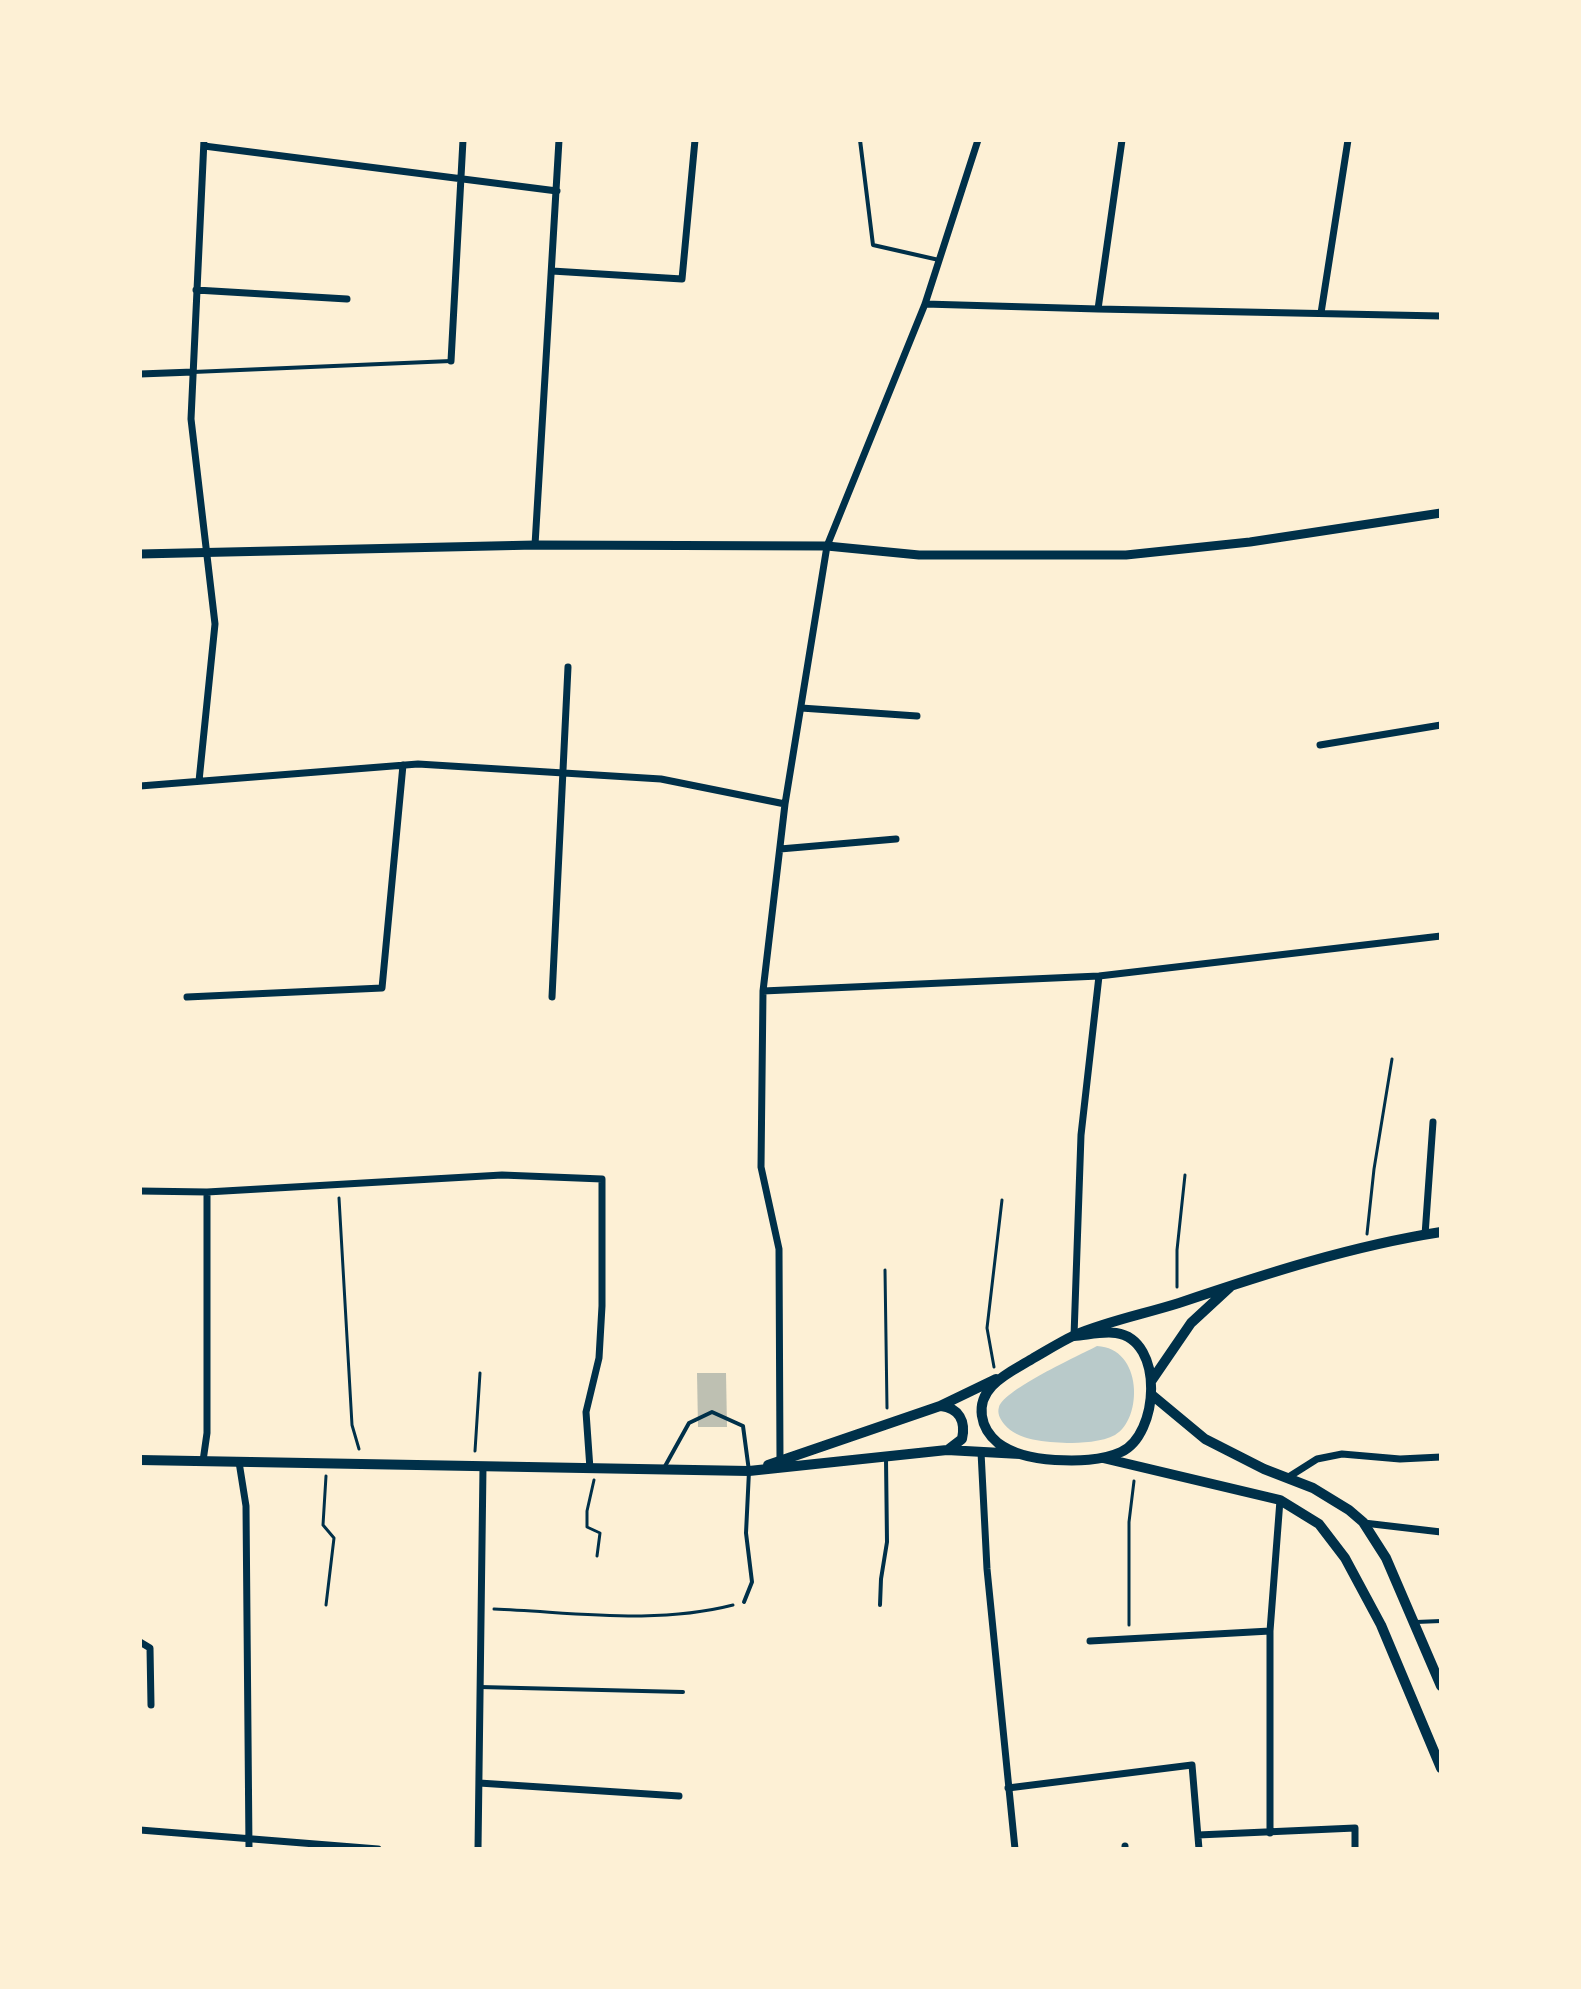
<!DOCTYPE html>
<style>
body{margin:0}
#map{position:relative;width:1581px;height:1989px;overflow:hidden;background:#fdf0d5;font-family:"PT Sans",sans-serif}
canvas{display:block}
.frame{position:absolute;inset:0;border:142px solid #fdf0d5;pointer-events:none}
</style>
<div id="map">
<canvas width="1581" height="1989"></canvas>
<div class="frame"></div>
</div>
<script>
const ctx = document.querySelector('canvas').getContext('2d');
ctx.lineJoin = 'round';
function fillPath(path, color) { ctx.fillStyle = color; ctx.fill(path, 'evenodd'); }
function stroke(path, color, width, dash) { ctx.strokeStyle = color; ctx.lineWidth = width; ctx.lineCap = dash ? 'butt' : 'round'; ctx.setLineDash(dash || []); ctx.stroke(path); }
fillPath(new Path2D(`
 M1097 1346C1143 1348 1143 1419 1115 1435 1103 1442 1080 1443 1067 1443 1046 1442 1018 1441 1004 1424 1000 1419 997 1413 999 1407 1005 1389 1078 1356 1097 1346Z`), '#b9caca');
fillPath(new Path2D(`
 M697 1373H726L727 1427H698Z`), '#bec0b2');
stroke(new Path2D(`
 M339 1198 352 1425 359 1449
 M1367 1234 1374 1169 1392 1059
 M885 1270 887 1408
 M1177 1287V1250L1185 1175
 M994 1367 987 1328 1002 1200
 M475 1451 480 1373
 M594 1480 587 1511V1527L600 1533 597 1556
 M326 1605 334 1538 323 1525 326 1476
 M494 1609C573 1612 655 1625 733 1605
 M1129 1625V1522L1134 1481`), '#003049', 3);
stroke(new Path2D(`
 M860 140 873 245 939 260
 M193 372 451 361
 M664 1468 689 1423 712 1412 743 1426 749 1471 746 1533 752 1582 744 1602
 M880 1605 881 1579 887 1542 886 1459
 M1416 1622 1441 1621
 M480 1687 683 1692`), '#003049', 4);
stroke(new Path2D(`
 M204 146 557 191
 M552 271 682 279 695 140
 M196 290 347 299
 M925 304 1098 309 1122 140
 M1098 309 1441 316
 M1321 313 1348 140
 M451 361 463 140
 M140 374 193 372
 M535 545 559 140
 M801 708 917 716
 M1320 745 1441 725
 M199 781 215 624 191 419 204 140
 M140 786 418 764 661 779 785 804
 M780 849 896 839
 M763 991 1099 976 1441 936
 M187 997 382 988 403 765
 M552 997 568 667
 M140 1191 207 1192 502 1175 602 1179V1306L599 1358 586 1412 590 1469
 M1425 1235 1433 1122
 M1074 1336 1081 1135 1099 976
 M981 1452 987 1569 1015 1849
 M203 1461 207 1433V1192
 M780 1461 779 1249 761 1167 763 991 785 804 827 546 925 304 978 140
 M239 1462 246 1506 249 1849
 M1287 1478 1317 1459 1342 1454 1400 1459 1441 1457
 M1364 1523 1441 1532
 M1090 1641 1270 1631 1280 1500
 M140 1642 150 1648 151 1705
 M479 1783 679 1796
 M1008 1788 1192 1765 1199 1849
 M140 1830 378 1849
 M1270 1833V1631
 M1198 1835 1355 1828V1849
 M1125 1846V1849
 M478 1849 483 1467`), '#003049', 7);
stroke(new Path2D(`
 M140 554 535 545 827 546 919 555H1126L1250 542 1441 513`), '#003049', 9);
stroke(new Path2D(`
 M1074 1336C1087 1335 1103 1331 1116 1333 1165 1340 1159 1435 1121 1452 1101 1461 1077 1461 1055 1460 1037 1459 1014 1455 998 1443 980 1428 975 1404 992 1386 1003 1374 1019 1367 1032 1359 1046 1351 1060 1342 1075 1335 1108 1321 1144 1314 1179 1303 1265 1274 1351 1246 1441 1232
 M1152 1380 1191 1323 1230 1287
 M1152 1395 1205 1439 1264 1469 1313 1488 1349 1510 1363 1522 1386 1558 1441 1686
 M941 1406C959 1408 966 1421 962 1439L949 1449
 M1103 1458 1280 1500 1319 1524 1345 1558 1381 1625 1441 1768
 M140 1460 749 1471 947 1450 1020 1454
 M768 1465 940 1406 996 1379`), '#003049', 10);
</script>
